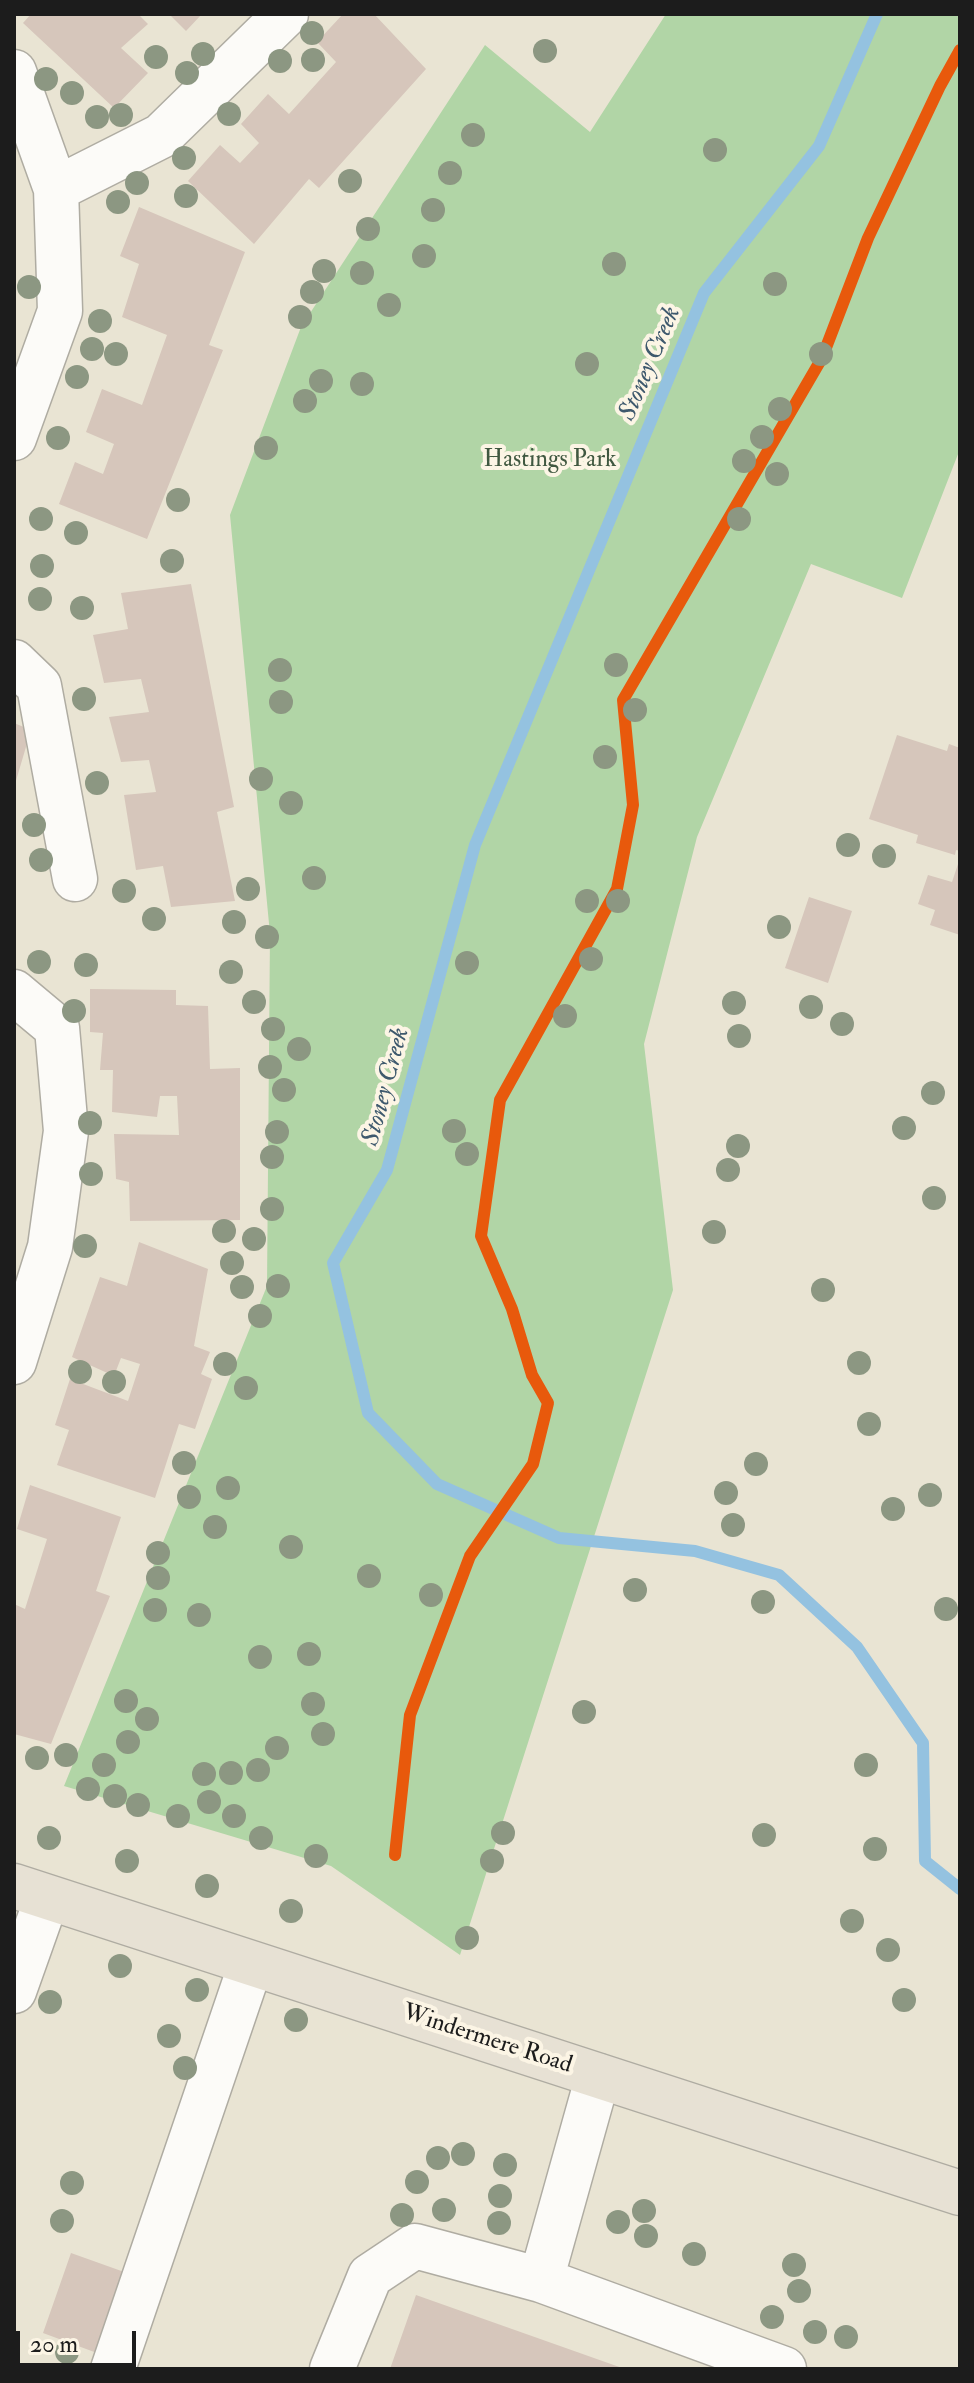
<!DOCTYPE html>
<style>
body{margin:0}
#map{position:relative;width:974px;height:2383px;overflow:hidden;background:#e9e4d3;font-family:"IM FELL Double Pica",serif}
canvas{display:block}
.frame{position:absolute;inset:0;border:16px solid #1c1c1c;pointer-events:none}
.scale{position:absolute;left:16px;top:2331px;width:120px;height:36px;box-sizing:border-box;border:4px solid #1c1c1c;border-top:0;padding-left:10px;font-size:24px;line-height:28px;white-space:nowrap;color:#1c1c1c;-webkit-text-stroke:6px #fcf5e5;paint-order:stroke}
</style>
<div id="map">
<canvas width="974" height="2383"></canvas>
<div class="frame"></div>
<div class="scale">20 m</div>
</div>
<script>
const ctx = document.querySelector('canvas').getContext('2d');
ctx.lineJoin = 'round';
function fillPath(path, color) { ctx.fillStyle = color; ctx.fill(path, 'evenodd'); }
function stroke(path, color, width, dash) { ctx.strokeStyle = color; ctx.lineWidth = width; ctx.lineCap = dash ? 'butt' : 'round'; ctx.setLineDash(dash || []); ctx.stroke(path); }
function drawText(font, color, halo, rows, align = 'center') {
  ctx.font = font + ' "IM FELL Double Pica",serif'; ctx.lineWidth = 8; ctx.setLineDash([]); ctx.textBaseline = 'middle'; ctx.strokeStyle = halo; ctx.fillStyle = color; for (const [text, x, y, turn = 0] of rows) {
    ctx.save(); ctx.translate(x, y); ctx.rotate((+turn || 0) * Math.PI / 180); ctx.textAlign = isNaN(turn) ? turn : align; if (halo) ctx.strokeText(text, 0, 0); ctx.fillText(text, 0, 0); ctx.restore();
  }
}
fillPath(new Path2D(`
 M666 14H960V449L902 598 811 564 697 837 644 1044 673 1290 460 1955 331 1866 64 1786 267 1286 270 934 230 515 301 327 485 45 590 132Z`), '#b1d5a6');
stroke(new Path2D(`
 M877 14 819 146 704 293 475 845 387 1170 333 1263 368 1413 437 1484 559 1538 695 1551 779 1575 857 1647 923 1743 925 1861 960 1889`), '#94c2e0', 12);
fillPath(new Path2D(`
 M31 14H138L148 24 121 48 148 73 114 108 23 23Z
 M169 14H202L186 31Z
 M343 14H374L426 69 319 188 309 179 254 244 188 181 220 145 240 163 259 143 241 124 268 94 289 114 336 62 317 42Z
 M139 207 245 252 209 345 223 350 147 539 59 504 75 462 103 474 114 444 86 432 102 389 142 405 167 335 122 317 139 264 120 256Z
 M191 584 234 807 217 812 235 901 171 907 163 866 136 870 124 795 156 792 149 760 121 762 109 717 149 712 141 679 104 683 93 635 128 629 121 593Z
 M14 723 31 730 15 784H14Z
 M897 735 947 751 949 744 960 748V851L956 850 955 855 916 843 918 835 869 819Z
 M960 858V935L930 925 935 910 918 904 928 875 952 882Z
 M809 897 852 911 828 983 785 968Z
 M90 989 176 990V1005L208 1006 210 1069 240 1068V1220L130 1221 129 1182 116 1179 114 1134 179 1135 177 1096H160L157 1117 112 1112 113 1070H100L103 1033 90 1032Z
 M139 1242 208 1269 194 1346 210 1352 201 1374 212 1379 195 1429 179 1424 155 1498 57 1465 69 1430 55 1425 70 1379 128 1401 140 1364 121 1358 114 1376 72 1357 100 1277 127 1286Z
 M30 1485 121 1517 96 1591 110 1596 51 1744 14 1734V1604L25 1609 47 1539 17 1529Z
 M71 2253 127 2273 97 2353 43 2333Z
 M416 2295 625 2369H390Z`), '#d6c6bb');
const minor = new Path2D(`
 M14 72 56 189 60 311 14 438
 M56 189 161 136 286 14
 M14 662 39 686 75 879
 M14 992 57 1028 66 1131 50 1247 14 1362
 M14 1991 47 1898
 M541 2280 598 2076
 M113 2369 251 1964
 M332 2369 370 2276 415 2246 541 2280 784 2369`);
const major = new Path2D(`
 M14 1886 960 2193`);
stroke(minor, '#afaca2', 47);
stroke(major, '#afaca2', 47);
stroke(minor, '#fcfbf8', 44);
stroke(major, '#e7e1d4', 44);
stroke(new Path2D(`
 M395 1855 410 1715 470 1556 533 1464 548 1403 532 1375 512 1309 481 1236 500 1100 617 889 633 805 623 700 822 358 868 238 940 86 960 50`), '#e8590c', 12);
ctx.fillStyle = '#8c9782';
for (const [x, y] of [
 [312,33],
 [545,51],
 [203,54],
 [156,57],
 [313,60],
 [280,61],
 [187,73],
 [46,79],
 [72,93],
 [229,114],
 [121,115],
 [97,117],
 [473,135],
 [715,150],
 [184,158],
 [450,173],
 [350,181],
 [137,183],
 [186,196],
 [118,202],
 [433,210],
 [368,229],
 [424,256],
 [614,264],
 [324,271],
 [362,273],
 [775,284],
 [29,287],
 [312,292],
 [389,305],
 [300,317],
 [100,321],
 [92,349],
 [116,354],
 [821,354],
 [587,364],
 [77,377],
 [321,381],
 [362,384],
 [305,401],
 [780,409],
 [762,437],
 [58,438],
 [266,448],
 [744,461],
 [777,474],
 [178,500],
 [41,519],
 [739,519],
 [76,533],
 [172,561],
 [42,566],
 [40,599],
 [82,608],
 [616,665],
 [280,670],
 [84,699],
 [281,702],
 [635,710],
 [605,757],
 [261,779],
 [97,783],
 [291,803],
 [34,825],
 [848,845],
 [884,856],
 [41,860],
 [314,878],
 [248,889],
 [124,891],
 [587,901],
 [618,901],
 [154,919],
 [234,922],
 [779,927],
 [267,937],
 [591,959],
 [39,962],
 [467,963],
 [86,965],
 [231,972],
 [254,1002],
 [734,1003],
 [811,1007],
 [74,1011],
 [565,1016],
 [842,1024],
 [273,1029],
 [739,1036],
 [299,1049],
 [270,1067],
 [284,1090],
 [933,1093],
 [90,1123],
 [904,1128],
 [454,1131],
 [277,1132],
 [738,1146],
 [467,1154],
 [272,1157],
 [728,1170],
 [91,1174],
 [934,1198],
 [272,1209],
 [224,1231],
 [714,1232],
 [254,1239],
 [85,1246],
 [232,1263],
 [278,1286],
 [242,1287],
 [823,1290],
 [260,1316],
 [859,1363],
 [225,1364],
 [80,1372],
 [114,1382],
 [246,1388],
 [869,1424],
 [184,1463],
 [756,1464],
 [228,1488],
 [726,1493],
 [930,1495],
 [189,1497],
 [893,1509],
 [733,1525],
 [215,1527],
 [291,1547],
 [158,1553],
 [369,1576],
 [158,1578],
 [635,1590],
 [431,1595],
 [763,1602],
 [946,1609],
 [155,1610],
 [199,1615],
 [309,1654],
 [260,1657],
 [126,1701],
 [313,1704],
 [584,1712],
 [147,1719],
 [323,1734],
 [128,1742],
 [277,1748],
 [66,1755],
 [37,1758],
 [104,1765],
 [866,1765],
 [258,1770],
 [231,1773],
 [204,1774],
 [88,1789],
 [115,1796],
 [209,1802],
 [138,1805],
 [178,1816],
 [234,1816],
 [503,1833],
 [764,1835],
 [49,1838],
 [261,1838],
 [875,1849],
 [316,1856],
 [127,1861],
 [492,1861],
 [207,1886],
 [291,1911],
 [852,1921],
 [467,1938],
 [888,1950],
 [120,1966],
 [197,1990],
 [904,2000],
 [50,2002],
 [296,2020],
 [169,2036],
 [185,2068],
 [463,2154],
 [438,2158],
 [505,2165],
 [417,2182],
 [72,2183],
 [500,2196],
 [444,2210],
 [644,2211],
 [402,2215],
 [62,2221],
 [618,2222],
 [499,2223],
 [646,2236],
 [694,2254],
 [794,2265],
 [799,2291],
 [772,2317],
 [815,2332],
 [846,2337],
 [67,2352]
]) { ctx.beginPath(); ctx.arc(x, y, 12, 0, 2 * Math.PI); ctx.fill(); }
drawText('24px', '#405840', '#fcf5e5', [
 ["Hastings Park",550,461]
]);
drawText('24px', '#1c1c1c', '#fcf5e5', [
 ["Windermere Road",487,2040,18]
]);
drawText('italic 26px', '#3e596d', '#fcf5e5', [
 ["Stoney Creek",651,364,-67],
 ["Stoney Creek",387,1087,-75]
]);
</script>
